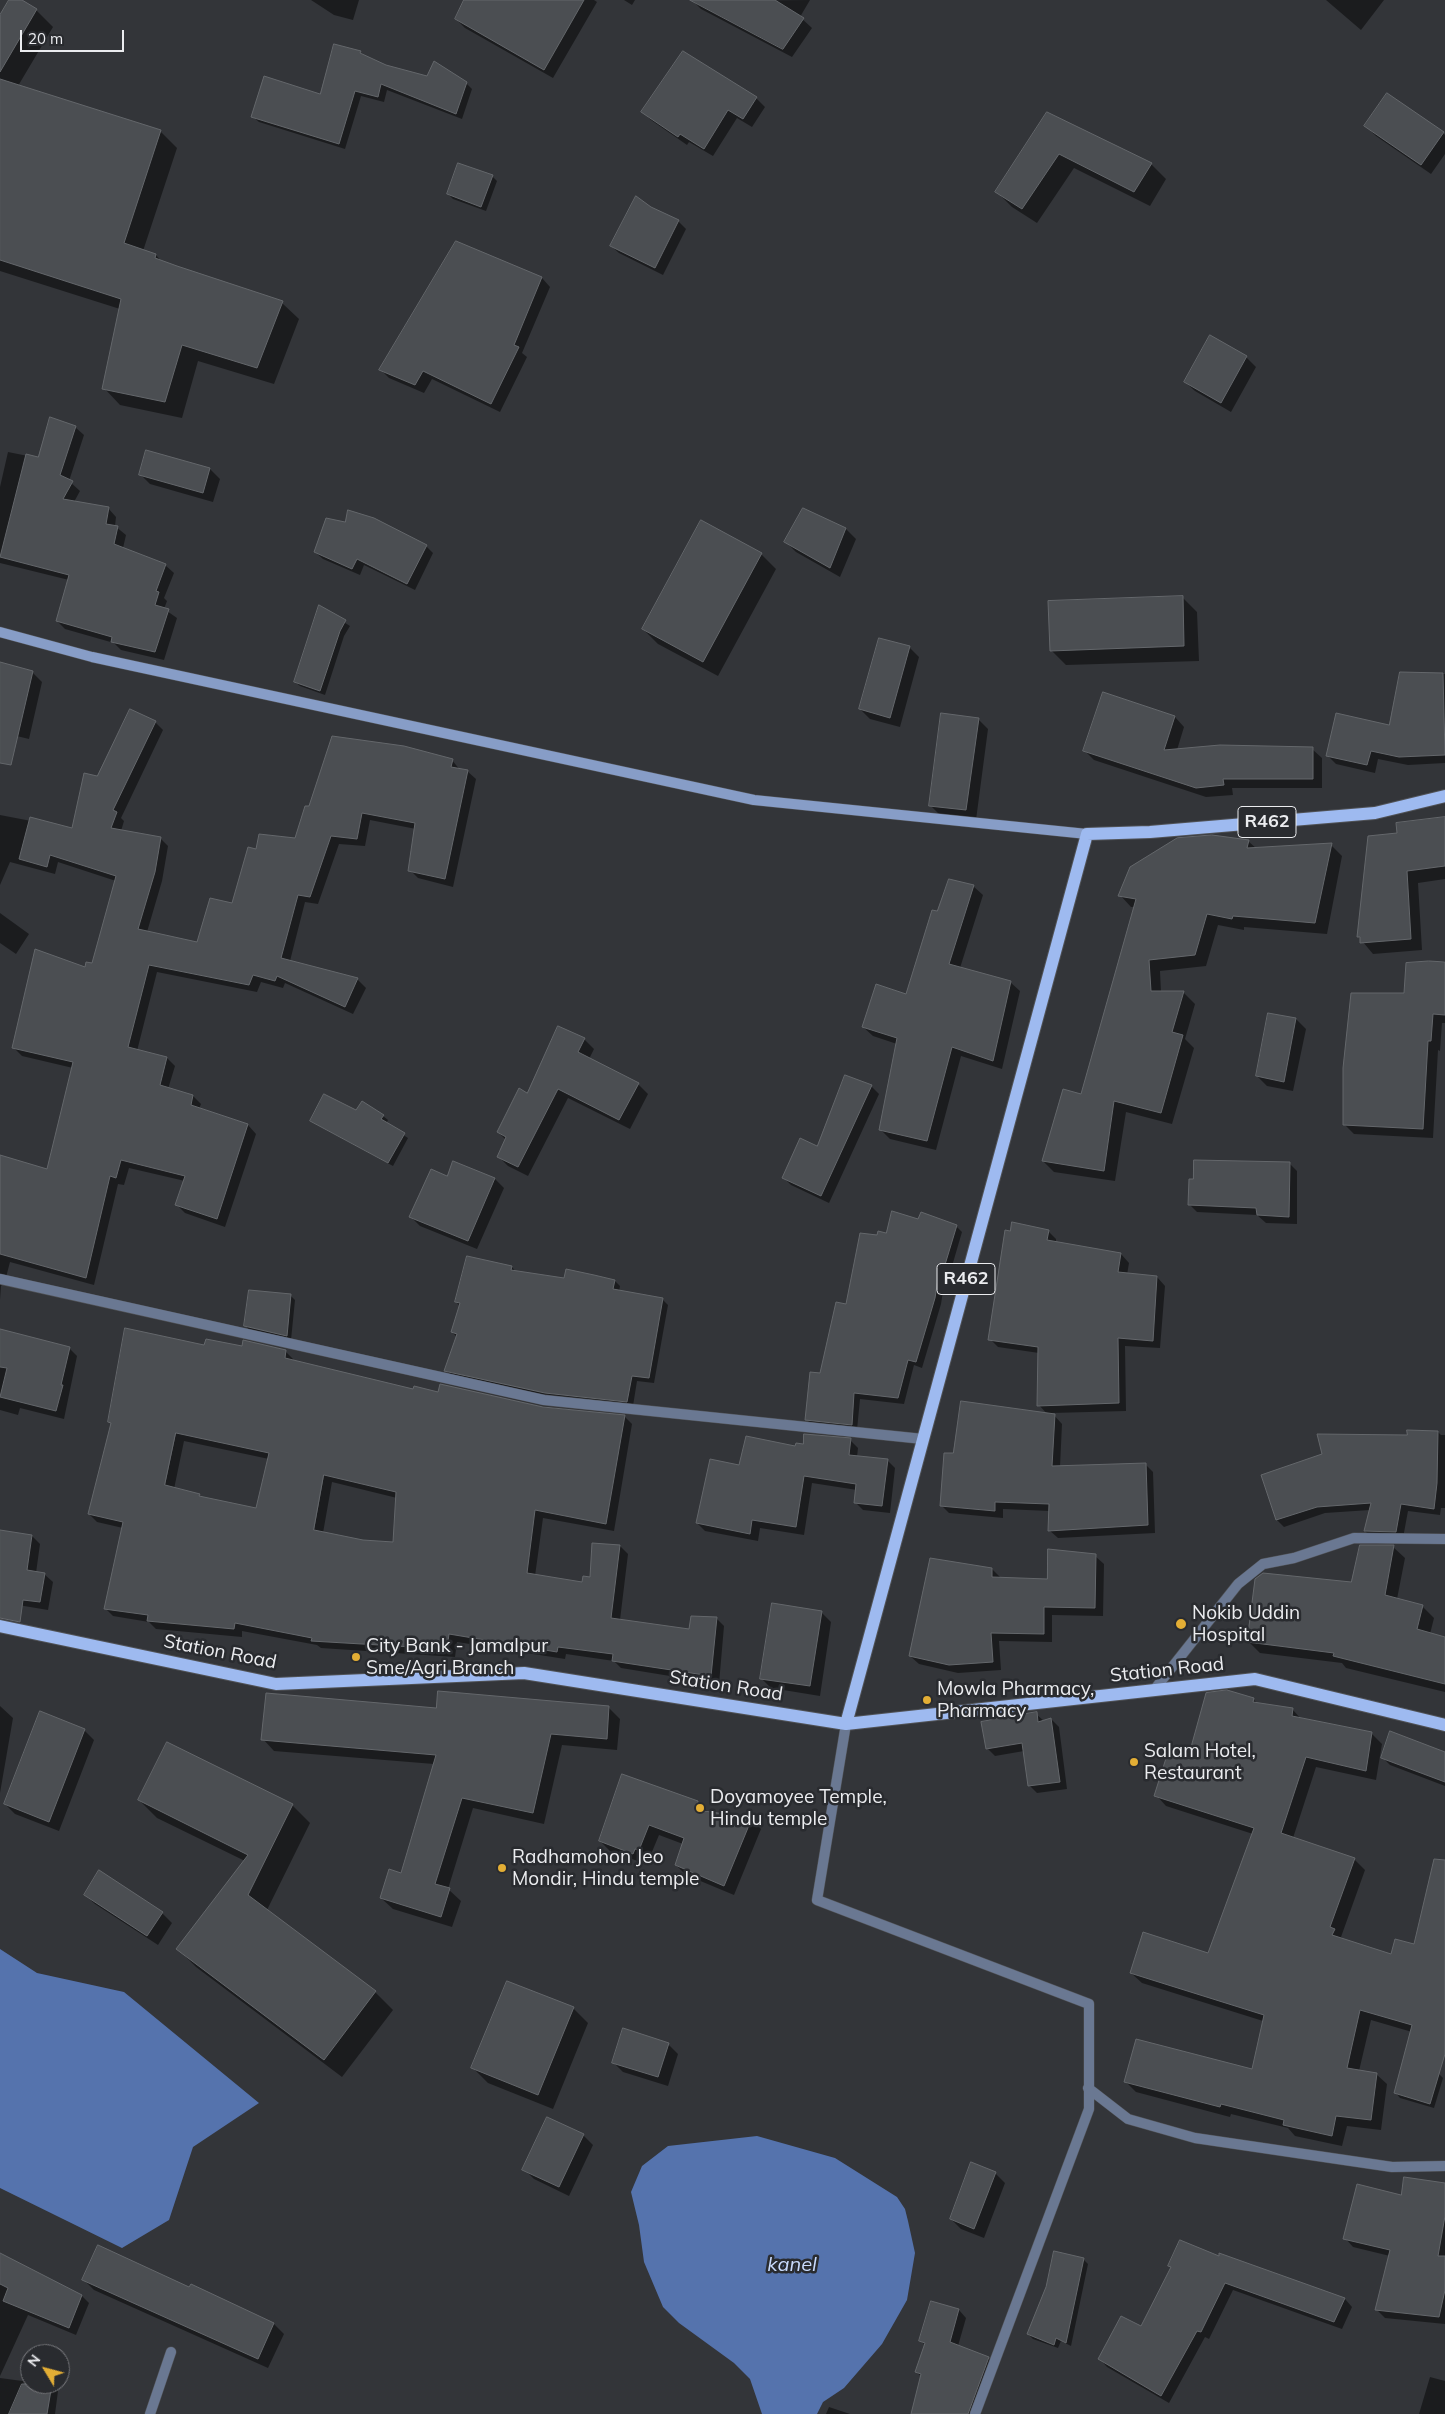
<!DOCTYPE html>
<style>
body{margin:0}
#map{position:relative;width:1445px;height:2414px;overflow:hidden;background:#333539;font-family:Mulish,sans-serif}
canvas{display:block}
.north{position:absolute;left:20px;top:2344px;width:50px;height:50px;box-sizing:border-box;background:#292b2f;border:1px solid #77787c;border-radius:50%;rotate:307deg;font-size:14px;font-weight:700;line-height:20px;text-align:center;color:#ebecef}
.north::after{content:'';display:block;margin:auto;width:18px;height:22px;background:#e3ae35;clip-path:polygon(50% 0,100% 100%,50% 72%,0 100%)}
.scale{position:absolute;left:20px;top:30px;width:104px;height:22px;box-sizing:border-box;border:2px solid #ebecef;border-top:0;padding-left:6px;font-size:15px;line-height:18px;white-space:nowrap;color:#ebecef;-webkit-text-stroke:4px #292b2f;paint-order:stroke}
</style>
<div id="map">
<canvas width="1445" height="2414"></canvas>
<div class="north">N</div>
<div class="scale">20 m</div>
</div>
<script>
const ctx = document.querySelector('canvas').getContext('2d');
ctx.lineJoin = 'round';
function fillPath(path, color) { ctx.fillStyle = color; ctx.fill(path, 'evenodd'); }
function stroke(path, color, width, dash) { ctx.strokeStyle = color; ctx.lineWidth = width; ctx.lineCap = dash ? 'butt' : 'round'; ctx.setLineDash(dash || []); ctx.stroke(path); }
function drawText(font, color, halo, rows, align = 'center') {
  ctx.font = font + ' Mulish,sans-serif'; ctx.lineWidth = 5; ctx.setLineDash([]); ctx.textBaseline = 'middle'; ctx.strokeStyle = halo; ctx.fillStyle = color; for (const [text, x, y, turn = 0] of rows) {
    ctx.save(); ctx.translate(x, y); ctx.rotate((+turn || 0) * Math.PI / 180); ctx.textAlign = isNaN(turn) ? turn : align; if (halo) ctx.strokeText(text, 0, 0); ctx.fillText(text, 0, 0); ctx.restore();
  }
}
fillPath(new Path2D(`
 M0 1949 37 1973 124 1992 259 2103 193 2147 169 2220 122 2248 0 2188Z
 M757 2136 835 2158 897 2197 905 2209 908 2221 915 2253 907 2300 882 2344 844 2388 823 2402 817 2414H762L750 2379 734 2363 679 2323 663 2307 644 2262 639 2225 631 2192 642 2166 668 2146Z`), '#5573ad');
fillPath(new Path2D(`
 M11 0H19L36 10 53 27 18 86 160 131 177 148 143 251 156 255 162 262 282 303 299 319 274 384 198 361 182 418 120 405 104 388 120 309 0 271V18Z
 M311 0H359L353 20 334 15Z
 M466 0H594L597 2 553 78 465 28 456 19Z
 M624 0H635L632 5Z
 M810 0 800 17 812 28 792 57 701 9 693 1Z
 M1326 0H1384L1361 30Z
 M360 52 365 57 386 66 428 77 466 83 472 89 462 119 387 90 384 102 361 96 345 149 259 122 252 116 320 96Z
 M756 98 765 107 752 127 737 118 713 156 689 142 687 145 651 120 642 111Z
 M1048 113 1151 164 1166 179 1150 206 1074 168 1037 223 1012 207 997 192Z
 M1366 126 1443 133 1445 135V154L1431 174 1376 136Z
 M492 176 497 181 486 211 453 199 448 194Z
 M650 208 678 221 686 229 663 275 619 253 611 246Z
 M457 243 542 278 550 287 522 353 527 357 500 412 432 379 424 393 389 378 381 370Z
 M1246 357 1256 367 1231 412 1195 391 1185 382Z
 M75 427 84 435 69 481 80 491 74 502 108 508 116 517 115 526 126 535 123 548 165 565 174 573 164 598 167 601 164 609 177 618 164 660 121 650 114 643 65 629 57 621 69 580 0 563V487L8 452 38 458Z
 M210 469 220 479 213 502 150 484 140 474Z
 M846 529 856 539 840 577 796 552 786 542Z
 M426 546 433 553 415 590 364 565 360 575 323 559 315 552Z
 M761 554 776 569 718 676 658 644 643 629Z
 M1182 597 1197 612 1199 661 1066 665 1051 650Z
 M320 607 350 626 344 636 325 695 300 686 295 682Z
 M909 647 919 657 900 727 870 719 860 709Z
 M0 669 32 672 42 682 29 739 0 732Z
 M1401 674H1445V763L1408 765 1378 759 1375 773 1336 764 1328 756 1390 726Z
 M1104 693 1175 717 1184 727 1177 750 1312 749 1322 758V788H1232L1233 795 1206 797 1094 760 1084 750Z
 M978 719 988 729 976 820 940 815 930 805Z
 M155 722 163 730 121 818 124 821 121 831 160 838 168 846 162 881 147 932 198 943 233 904 256 850 296 840 452 760 460 770 467 771 476 779 453 887 418 878 410 870 416 829 370 820 365 846 339 844 318 904 305 902 290 961 358 980 366 988 353 1014 285 983 283 988 261 982 257 992 157 972 137 1051 167 1058 175 1066 168 1089 193 1096 201 1104 199 1109 248 1125 256 1134 225 1227 185 1213 177 1205 185 1181 129 1168 124 1185 118 1184 94 1285 10 1262 5 1281 1 1286 0 1300V1156L48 1171 73 1068 22 1056 14 1048 86 968 93 964 116 881 58 862 55 874 10 862 0 885V815L73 829 98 777Z
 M1445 818V879L1418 883 1422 950 1373 954 1358 936Z
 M1248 841 1257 849 1331 845 1342 856 1327 934 1244 927V930L1218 925 1206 966 1160 971 1161 992 1184 993 1195 1004 1185 1039 1194 1048 1172 1124 1126 1112 1115 1181 1054 1172 1043 1161 1082 1096 1135 907H1131L1120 895Z
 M973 886 983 895 960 968 1010 982 1020 991 1002 1069 961 1056 936 1150 890 1139 880 1129 897 1044 873 1036 863 1027 907 996 938 913Z
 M0 913 29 934 16 954 0 943Z
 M1445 961V1023H1442L1440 1051 1438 1050 1433 1138 1354 1134 1344 1124 1405 995 1407 964Z
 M1269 1015 1296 1019 1306 1029 1293 1091 1267 1086 1257 1076Z
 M584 1039 594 1049 589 1059 638 1084 648 1094 630 1129 568 1098 528 1176 508 1166 498 1156 506 1140 498 1132 527 1094Z
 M871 1086 879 1094 829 1203 791 1185 783 1177 818 1148Z
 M357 1112 383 1116 388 1120 386 1124 408 1138 393 1166 317 1125 312 1121Z
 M454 1163 495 1179 504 1188 477 1249 420 1226 411 1217 448 1177Z
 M1290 1164 1297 1171V1224L1266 1223 1257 1215 1197 1212 1189 1204Z
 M919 1220 956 1226 962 1232 950 1273 946 1272 941 1304 922 1368 914 1365 904 1404 860 1399 857 1430 813 1426 807 1420 821 1374 847 1306 878 1237Z
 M1048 1231 1056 1239V1243L1121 1254 1129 1263 1127 1275 1157 1277 1165 1286 1160 1348 1125 1346 1126 1411 1052 1413 1062 1424 1060 1467 1145 1464 1153 1472 1155 1533 1058 1538 1049 1530 1050 1511 1003 1509V1518L949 1513 941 1505 954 1455 1048 1415 1039 1405V1353L998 1347 990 1339Z
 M467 1258 512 1267 516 1272 565 1280 615 1281 620 1286 619 1292 662 1299 668 1305 654 1383 637 1381 633 1406 552 1398 451 1376 446 1370 457 1337 452 1332 460 1306 456 1302Z
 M290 1295 295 1300 291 1340 250 1331 246 1326Z
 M0 1331 69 1348 77 1356 64 1419 20 1408 18 1415 0 1410Z
 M205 1347 285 1351 293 1359V1362L414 1391 624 1416 632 1424 614 1531 543 1518 535 1576 583 1583 591 1578 620 1546 628 1554 620 1620 690 1630 716 1618 724 1626 719 1684 621 1668 614 1661 566 1654 565 1659 457 1642 455 1657 321 1648 317 1645 242 1631V1637L156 1629 149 1622 113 1616 105 1608 123 1528 97 1522 89 1514 112 1424 110 1422ZM184 1441 269 1459 257 1509 202 1498 199 1495 174 1489ZM332 1482 397 1498 394 1543 362 1541 323 1533Z
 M1438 1432 1441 1435H1445V1508H1441L1440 1515 1408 1511 1403 1538H1372L1365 1531 1370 1510 1325 1513 1284 1527 1277 1520 1263 1475 1409 1436Z
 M850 1440 858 1448 857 1457 887 1460 895 1468 890 1513 863 1510 855 1502 857 1490 812 1483 804 1535 760 1528 758 1541 705 1531 697 1523 740 1466 804 1445Z
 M0 1531 32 1536 40 1544 36 1573 44 1574 53 1582 48 1610 0 1602Z
 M1393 1547 1405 1558 1397 1599 1422 1606 1434 1618 1430 1634 1445 1638V1692L1346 1668 1342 1663 1260 1653 1249 1642 1352 1584Z
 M1095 1556 1104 1564 1103 1616 1052 1615V1642L999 1641 1001 1670 958 1673 919 1664 910 1656 992 1569 1001 1578 1048 1580Z
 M821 1612 831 1622 820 1696 771 1688 761 1678Z
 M439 1693 609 1708 620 1719 617 1750 562 1745 544 1824 473 1808 448 1889 461 1901 452 1927 393 1909 381 1898 401 1874 434 1764 274 1751 263 1739 437 1710Z
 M1253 1699 1258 1704 1293 1710 1302 1720 1371 1733 1382 1744 1376 1780 1316 1767 1293 1838 1354 1859 1365 1870 1341 1937 1344 1941 1392 1955 1415 1946 1445 1899V2002L1436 2039 1371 2020 1359 2071 1376 2074 1387 2084 1381 2130 1347 2126 1342 2146 1295 2136 1288 2128 1231 2114 1230 2117 1136 2092 1126 2082 1253 2070 1263 2021 1142 1983 1131 1973 1208 1954 1253 1834 1166 1806 1156 1795 1188 1760Z
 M0 1706 13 1718 0 1793Z
 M1036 1714 1044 1721 1051 1719 1059 1727 1067 1789 1037 1793 1029 1785 1024 1751 995 1756 987 1748Z
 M84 1730 94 1740 59 1831 15 1814 5 1804Z
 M1445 1753V1786L1390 1765 1382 1757Z
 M139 1800 292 1805 310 1823 267 1910 375 1992 393 2010 342 2077 196 1967 178 1949 245 1861 157 1818Z
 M698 1802 708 1812 752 1819 761 1829 734 1895 686 1875 676 1865 683 1844 659 1835 649 1859 645 1858 643 1863 610 1851 600 1841Z
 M85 1895 162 1913 172 1923 158 1945 95 1904Z
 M573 2008 588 2023 553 2109 488 2083 473 2068Z
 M668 2044 678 2054 668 2086 623 2072 613 2062Z
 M1439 2074 1443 2078 1434 2108 1400 2098 1396 2093Z
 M583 2135 593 2145 569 2196 534 2179 524 2169Z
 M995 2173 1005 2183 984 2238 961 2229 951 2219Z
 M1445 2184V2324L1385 2318 1377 2310 1390 2256 1353 2247 1345 2238 1402 2196Z
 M0 2254 82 2296 89 2303 76 2335 28 2315 0 2376Z
 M1220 2255 1345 2299 1352 2307 1342 2329 1233 2290 1209 2339 1205 2337 1169 2403 1107 2367 1100 2359 1141 2327 1172 2268 1219 2257Z
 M1083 2259 1088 2264 1071 2346 1061 2341 1058 2348 1033 2339 1028 2334Z
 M84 2280 190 2289 191 2286 274 2324 284 2334 268 2368 94 2290Z
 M932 2302 959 2310 966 2318 958 2346 988 2358 996 2365 978 2414H912L922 2377 916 2372 925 2345 921 2341Z
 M1430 2377 1445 2381V2414H1419Z
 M0 2378 30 2382V2384H51L58 2391 55 2414H0Z
 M829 2407 850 2414H826Z`), '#0007');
const building = new Path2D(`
 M9 0H22L37 9 0 72V15Z
 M464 0H584L544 70 455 19Z
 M690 0H775L804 18 783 49Z
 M334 44 361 51 360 53 386 65 427 76 434 61 467 82 456 114 381 84 378 97 355 91 339 144 251 117 264 76 320 94Z
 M683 51 757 97 743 119 728 110 704 149 680 134 678 137 641 112Z
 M0 79 161 130 124 243 156 254 155 258 177 266 283 301 257 368 182 345 165 402 102 389 121 299 0 260Z
 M1387 93 1444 132 1421 165 1364 126Z
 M1047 112 1152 163 1134 192 1059 154 1022 209 995 192Z
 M458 163 493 175 481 207 447 194Z
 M636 196 651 207 679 220 655 268 610 246Z
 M456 241 542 277 514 345 519 347 491 404 423 371 415 385 379 370Z
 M1210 335 1247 356 1221 403 1184 382Z
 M50 417 76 426 60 475 73 481 63 499 109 507 106 524 118 526 114 544 166 564 156 591 159 592 155 605 169 609 155 652 111 642 112 637 56 621 69 575 0 557 26 454 38 457Z
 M146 450 210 468 203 493 139 475Z
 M803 508 846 528 830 568 784 542Z
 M348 510 374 518 427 545 407 584 357 559 352 569 314 552 326 518 345 522Z
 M701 520 762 553 703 662 642 629Z
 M1183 596 1184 646 1050 651 1048 601Z
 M319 605 346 620 340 631 320 691 294 682Z
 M879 638 910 646 890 718 859 709Z
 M0 662 33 671 11 765 0 763Z
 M1400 672 1443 673 1445 755 1399 757 1371 751 1367 765 1326 756 1336 713 1389 725Z
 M1103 692 1175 716 1164 750 1220 745 1313 747V779H1223L1224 785 1196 788 1083 751Z
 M130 709 156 721 113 810 117 812 111 828 161 837 155 872 138 929 197 942 210 898 232 903 248 847 256 849 259 834 295 838 305 806H309L332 736 404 746 453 759 451 767 468 770 445 879 408 871 415 823 362 813 357 839 331 836 310 897 298 895 281 958 358 978 345 1007 277 976 275 981 253 975 249 985 149 965 128 1047 167 1057 160 1085 193 1095 191 1105 248 1124 217 1219 175 1205 185 1176 121 1160 116 1178 110 1176 86 1278 0 1254V1155L47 1169 73 1062 12 1048 35 949 85 967 86 962 92 963 116 876 50 855 47 867 19 859 30 817 72 828 84 773 97 776Z
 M941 713 979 718 966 810 929 806Z
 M1445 817V866L1407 871 1411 939 1360 943V937H1357L1368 836 1397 833 1396 823Z
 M1212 835 1249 840 1247 848 1332 843 1315 923 1233 916 1232 919 1207 914 1195 955 1149 960 1151 991H1184L1172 1032 1183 1035 1161 1113 1114 1101 1104 1171 1042 1161 1063 1089 1081 1094 1136 899 1118 896 1130 867 1177 838Z
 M949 879 974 885 949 964 1011 981 993 1061 952 1047 927 1141 879 1130 897 1038 862 1027 876 984 906 994 932 910 937 911Z
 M1429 961 1445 962V1015L1433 1014 1431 1041H1428L1423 1129 1343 1125V1068L1351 993H1404L1406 963Z
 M1268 1013 1296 1018 1284 1082 1256 1076Z
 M558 1026 585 1038 578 1052 639 1083 619 1120 558 1089 518 1167 497 1157 506 1137 497 1132 519 1088 527 1093Z
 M845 1075 872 1085 821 1196 782 1178 800 1138 817 1146Z
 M324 1094 356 1110 362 1101 384 1115 381 1119 405 1133 388 1163 310 1121Z
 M1194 1160 1290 1162 1289 1217 1257 1215 1256 1208 1188 1205 1189 1179H1193Z
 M453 1161 495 1178 468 1241 409 1217 431 1169 447 1176Z
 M892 1211 918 1219 921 1212 957 1225 944 1268 940 1266 935 1298 916 1362 908 1360 898 1398 854 1393 852 1425 805 1420 810 1372 820 1373 836 1302 846 1304 860 1233 877 1235 878 1231 886 1233Z
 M1012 1222 1049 1230 1047 1240 1121 1253 1118 1272 1157 1276 1153 1341 1118 1338 1119 1403 1037 1406 1038 1347 988 1340 1005 1230 1010 1231Z
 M467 1256 512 1266 511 1270 564 1278 566 1269 594 1275 615 1280 613 1289 663 1298 649 1378 632 1376 627 1402 545 1393 444 1371 457 1334 451 1332 460 1303 455 1302Z
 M249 1290 291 1294 287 1336 244 1326Z
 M125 1328 204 1345 206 1339 242 1346 243 1340 286 1350 285 1358 413 1389 414 1386 438 1392 440 1384 543 1407 625 1415 606 1524 535 1510 527 1573 582 1582 583 1576 590 1577 592 1543 620 1545 611 1618 689 1629 691 1616 717 1617 711 1676 612 1661 613 1654 558 1647 557 1652 449 1634 447 1649 311 1641 312 1638 235 1623 234 1629 147 1621 148 1615 104 1609 123 1522 88 1514 111 1423 108 1422ZM176 1433 269 1453 256 1508 199 1496 200 1494 165 1485ZM324 1475 396 1492 393 1542 363 1540 314 1530Z
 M0 1329 70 1347 61 1385H63L56 1411 0 1397 7 1368 0 1367Z
 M961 1401 1055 1414 1052 1466 1146 1463 1148 1525 1048 1531 1049 1504 995 1502V1511L940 1506 944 1453H953Z
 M1407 1430 1438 1431 1437 1483 1434 1509 1401 1504 1396 1532 1364 1531 1371 1503 1317 1507 1276 1520 1261 1475 1322 1454 1317 1434 1407 1435Z
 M804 1434 851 1438 849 1455 888 1459 882 1506 854 1503 856 1484 804 1476 796 1527 752 1520 750 1534 696 1523 710 1459 739 1465 746 1436 795 1446 796 1443 803 1444Z
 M0 1530 32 1535 27 1570 45 1573 40 1602 23 1600 20 1622 0 1618Z
 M1360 1545H1394L1385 1595 1423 1605 1417 1629 1445 1637V1684L1333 1656 1334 1653 1247 1642 1255 1579 1263 1573 1351 1582Z
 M1048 1549 1096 1554 1095 1608 1044 1607V1634L991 1633 993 1662 949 1665 909 1656 930 1558 992 1568V1577L1047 1579Z
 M772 1603 822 1611 810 1686 760 1679Z
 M1227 1690 1254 1698 1253 1702 1293 1708 1292 1716 1372 1732 1366 1771 1306 1757 1281 1833 1355 1858 1330 1927 1335 1929 1332 1935 1391 1954 1395 1939 1414 1944 1434 1859 1445 1860V2054L1430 2104 1394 2093 1412 2025 1360 2010 1347 2068 1377 2073 1371 2120 1336 2116 1332 2136 1283 2125 1284 2120 1221 2104 1220 2107 1124 2082 1136 2039 1252 2069 1264 2015 1130 1973 1143 1932 1208 1953 1254 1828 1154 1796 1168 1752 1188 1758 1206 1693Z
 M438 1691 609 1706 607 1739 551 1734 533 1813 462 1798 435 1884 450 1888 441 1917 380 1898 389 1869 401 1873 436 1755 261 1740 266 1693 436 1708Z
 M40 1711 85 1729 49 1822 4 1804Z
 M1037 1712 1038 1722 1051 1718 1060 1782 1028 1786 1022 1743 986 1749 981 1722Z
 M1390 1731 1445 1752V1782L1381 1758Z
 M167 1742 293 1804 248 1895 376 1991 324 2060 176 1949 248 1855 138 1800Z
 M622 1774 698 1801 697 1810 752 1818 724 1886 675 1865 684 1838 649 1825 639 1850 635 1849 633 1854 599 1841Z
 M99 1870 163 1912 147 1936 84 1895Z
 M507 1981 574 2007 538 2095 471 2068Z
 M623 2028 669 2043 658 2077 612 2063Z
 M547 2117 584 2134 559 2187 522 2170Z
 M971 2162 996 2172 974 2229 950 2219Z
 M1404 2177 1445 2183V2216L1438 2256H1445V2290L1439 2317 1375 2310 1390 2250 1343 2239 1357 2184 1401 2195Z
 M1180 2240 1219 2256V2253L1345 2298 1334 2322 1225 2283 1201 2332 1197 2331 1161 2396 1098 2359 1121 2316 1141 2326 1171 2267 1168 2266Z
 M98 2245 189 2287 191 2284 274 2323 258 2359 82 2280Z
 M1054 2251 1084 2258 1066 2343 1056 2338 1054 2345 1027 2334 1046 2287Z
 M0 2253 82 2295 69 2328 3 2301 8 2288 0 2284Z
 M931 2301 959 2309 950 2342 989 2357 968 2414H911L921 2374 915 2372 925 2343 919 2341Z
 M22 2384H52L47 2414H9Z`);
fillPath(building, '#4b4e52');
stroke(building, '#64676b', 1);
const street = new Path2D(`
 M0 1279 544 1400 923 1439
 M1154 1690 1238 1584 1263 1564 1294 1558 1354 1538 1445 1539
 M846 1724 817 1900 1089 2004V2109L975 2414
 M1088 2088 1128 2119 1195 2138 1392 2167 1445 2166
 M150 2414 171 2352`);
const secondary = new Path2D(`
 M0 632 92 657 754 800 1087 834`);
const primary = new Path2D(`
 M0 1626 276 1684 524 1673 846 1724 1255 1679 1445 1725
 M846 1724 1087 834 1150 832 1375 813 1445 796`);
stroke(street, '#505256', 11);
stroke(secondary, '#505256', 11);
stroke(primary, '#505256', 14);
stroke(street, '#6a7892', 10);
stroke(secondary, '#879dc7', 10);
stroke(primary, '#9ebaf0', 12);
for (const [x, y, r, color] of [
 [1181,1624,6,"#e3ae35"],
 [356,1657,5,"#e3ae35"],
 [927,1700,5,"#e3ae35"],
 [1134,1762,5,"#e3ae35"],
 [700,1808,5,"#e3ae35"],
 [502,1868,5,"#e3ae35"]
]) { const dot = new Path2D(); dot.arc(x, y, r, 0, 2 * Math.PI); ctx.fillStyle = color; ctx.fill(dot); stroke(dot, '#292b2f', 2); }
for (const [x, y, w] of [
 [1267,822,58],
 [966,1279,58]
]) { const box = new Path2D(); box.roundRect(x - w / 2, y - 15.5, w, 31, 4); ctx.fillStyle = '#292b2f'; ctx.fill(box); stroke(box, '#ebecef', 1); }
drawText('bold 18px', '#ebecef', null, [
 ["R462",1267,822],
 ["R462",966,1279]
]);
drawText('19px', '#ebecef', '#292b2f', [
 ["Nokib Uddin",1192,1613],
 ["Hospital",1192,1635],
 ["City Bank - Jamalpur",366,1646],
 ["Sme/Agri Branch",366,1668],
 ["Mowla Pharmacy,",937,1689],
 ["Pharmacy",937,1711],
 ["Salam Hotel,",1144,1751],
 ["Restaurant",1144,1773],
 ["Doyamoyee Temple,",710,1797],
 ["Hindu temple",710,1819],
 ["Radhamohon Jeo",512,1857],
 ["Mondir, Hindu temple",512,1879]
], 'left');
drawText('19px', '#ebecef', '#292b2f', [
 ["Station Road",220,1652,11],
 ["Station Road",1167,1670,-6],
 ["Station Road",726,1686,9]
]);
drawText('italic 20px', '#c9dbfd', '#292b2f', [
 ["kanel",792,2265]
]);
</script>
